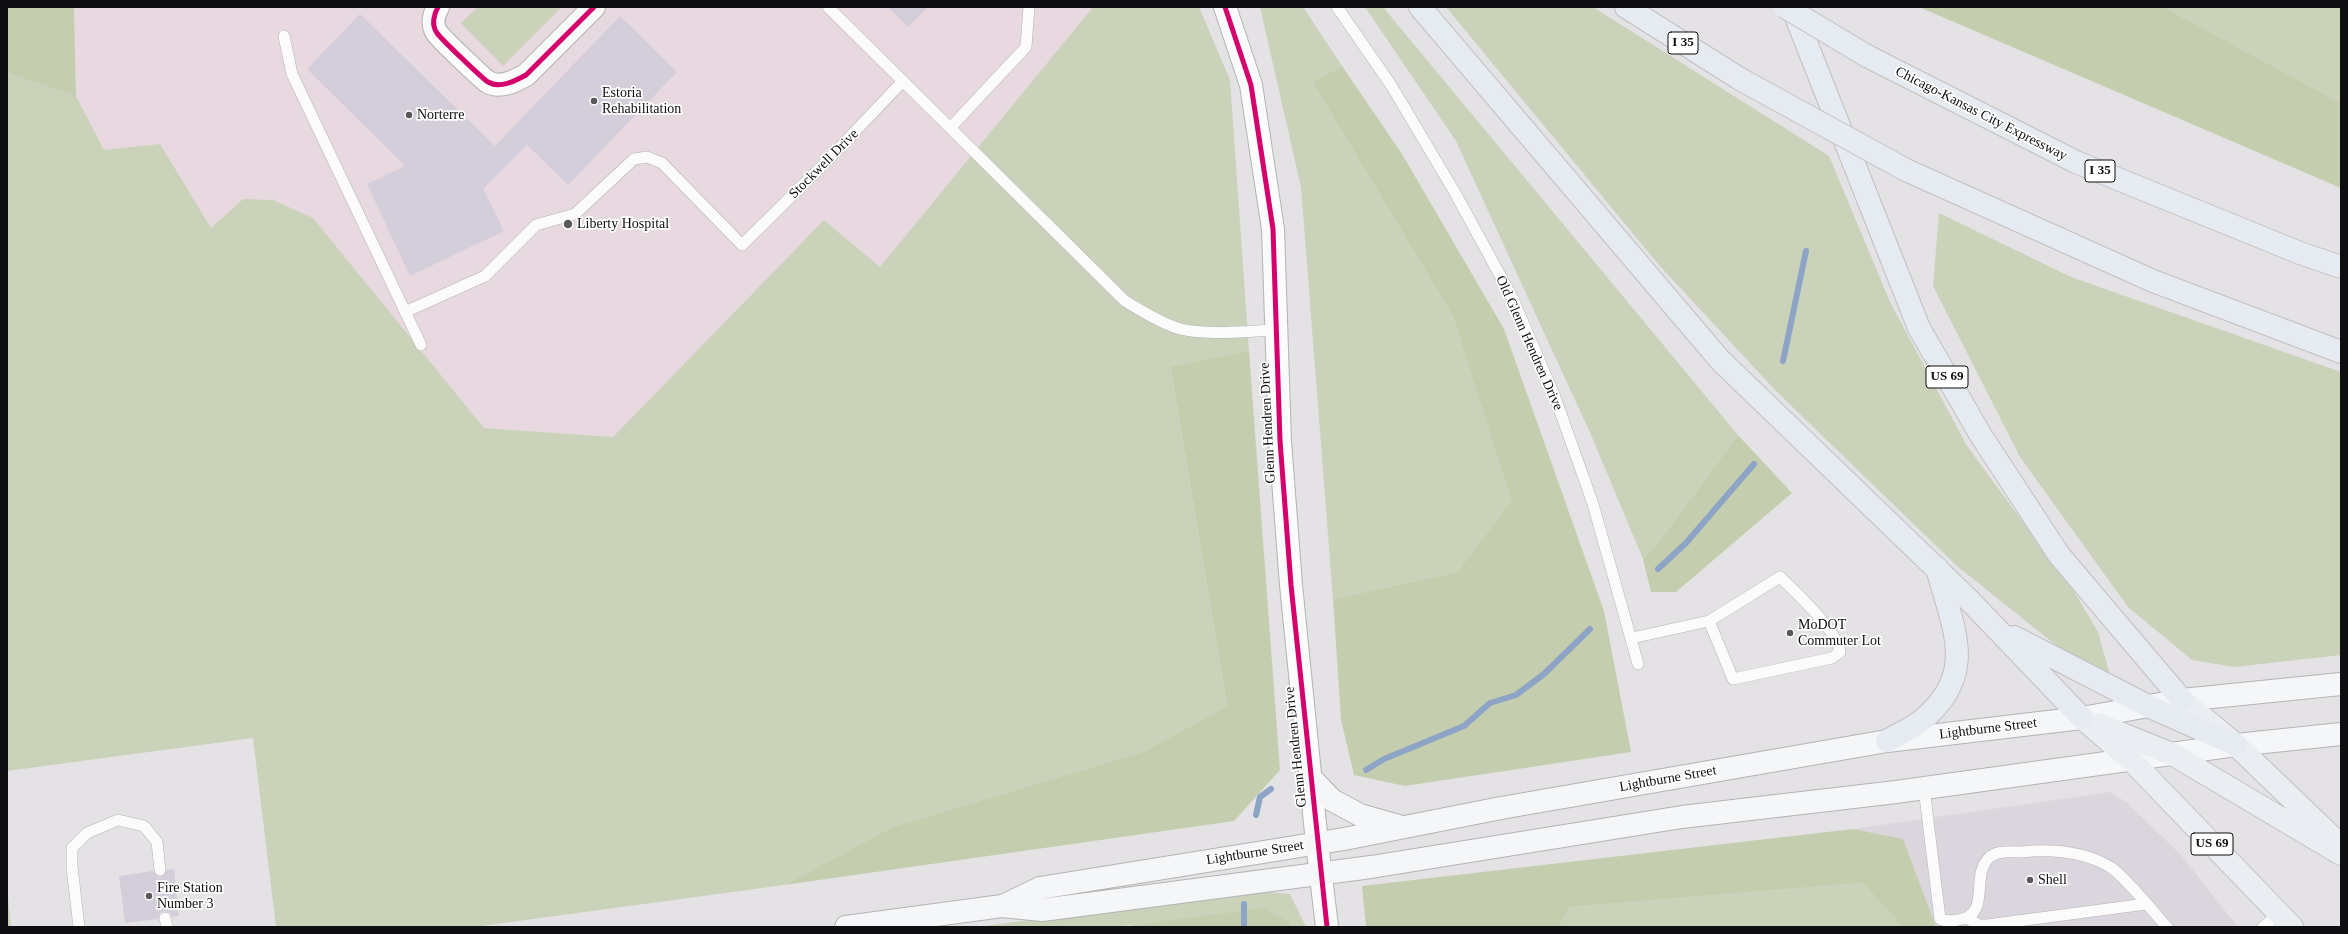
<!DOCTYPE html>
<style>
body{margin:0}
#map{position:relative;width:2348px;height:934px;overflow:hidden;background:#e4e2e5;font-family:"Times New Roman",serif}
canvas{display:block}
.frame{position:absolute;inset:0;border:8px solid #0e0d0f;pointer-events:none}
</style>
<div id="map">
<canvas width="2348" height="934"></canvas>
<div class="frame"></div>
</div>
<script>
const ctx = document.querySelector('canvas').getContext('2d');
ctx.lineJoin = 'round';
function fillPath(path, color) { ctx.fillStyle = color; ctx.fill(path, 'evenodd'); }
function stroke(path, color, width, dash) { ctx.strokeStyle = color; ctx.lineWidth = width; ctx.lineCap = dash ? 'butt' : 'round'; ctx.setLineDash(dash || []); ctx.stroke(path); }
function drawText(font, color, halo, rows, align = 'center') {
  ctx.font = font + ' "Times New Roman",serif'; ctx.lineWidth = 3.5; ctx.setLineDash([]); ctx.textBaseline = 'middle'; ctx.strokeStyle = halo; ctx.fillStyle = color; for (const [text, x, y, turn = 0] of rows) {
    ctx.save(); ctx.translate(x, y); ctx.rotate((+turn || 0) * Math.PI / 180); ctx.textAlign = isNaN(turn) ? turn : align; if (halo) ctx.strokeText(text, 0, 0); ctx.fillText(text, 0, 0); ctx.restore();
  }
}
fillPath(new Path2D(`
 M2110 792 2126 802 2180 854 2238 927H1936L1903 839 1853 829Z`), '#dbd5dd');
fillPath(new Path2D(`
 M74 7H1093L880 267 824 220 613 437 484 428 313 218 211 229 160 145 104 150 76 96Z`), '#e7d9df');
fillPath(new Path2D(`
 M478 7H562L503 66 461 23Z
 M1093 7H1199L1230 80 1249 351 1170 368 1227 706 1143 752 892 827 784 885 474 927H276L253 738 7 771V71L10 74 76 96 104 150 160 144 211 228 243 199 273 200 313 218 484 428 613 437 824 220 880 267Z
 M1260 7H1303L1342 66 1312 82 1453 317 1511 501 1457 572 1333 599 1301 187Z
 M1365 7H1383L1738 435 1664 535 1643 559 1592 437 1456 141Z
 M1446 7H1593L1829 156 1890 302 1967 446 2075 593 2098 632 2110 675 2062 650 1957 566 1775 390 1659 265Z
 M2164 7H2341V103Z
 M1939 213 2071 277 2341 372V655L2234 667 2192 660 2128 607 2020 457 1933 286Z
 M1863 883 1902 927H1559L1570 907Z
 M7 887 11 927H7Z
 M1254 891 1290 894 1306 927H1292L1289 922 1128 925 1121 927H976Z`), '#cad2ba');
fillPath(new Path2D(`
 M7 7H74L76 96 10 74 7 71Z
 M1919 7H2164L2341 103V188Z
 M1342 66 1402 154 1504 329 1604 611 1631 752 1405 786 1354 775 1341 720 1333 599 1457 572 1511 501 1453 317 1312 82Z
 M1249 351 1280 770 1234 821 784 885 892 827 1143 752 1227 706 1170 367Z
 M1738 435 1792 493 1676 592H1651L1643 559 1664 535Z
 M1853 829 1903 839 1936 927H1902L1863 883 1570 907 1559 927H1366L1362 886Z
 M1263 908 1289 922 1292 927H1121Z`), '#c4ceaf');
stroke(new Path2D(`
 M1783 361 1806 251
 M1658 569 1686 543 1754 464
 M1366 770 1384 759 1464 726 1490 703 1516 695 1544 674 1590 629
 M1256 815 1260 797 1271 789
 M1244 927V904`), '#8da4c6', 6);
fillPath(new Path2D(`
 M888 7H928L908 27Z
 M360 14 495 146 620 16 677 72 568 185 527 145 483 189 504 231 410 276 367 184 405 166 307 69Z
 M174 869 179 916 172 917 170 913 164 911 160 913 158 919 125 923 119 876 153 871 157 876 161 877 167 870Z`), '#d4ceda');
const service = new Path2D(`
 M828 7 1125 301C1142 311 1158 322 1177 328 1204 336 1248 331 1276 330
 M1337 7 1391 85 1454 191 1513 299 1555 397 1593 504 1638 664
 M284 36 292 74 421 345
 M951 127 1026 47 1029 7
 M405 312 485 276 536 225 575 214 634 159 647 157 662 163 742 245 824 164 903 81
 M1780 577C1796 593 1837 630 1840 652L1832 658 1733 679 1709 621Z
 M1632 638 1709 621
 M1924 788 1940 919C1946 922 1951 921 1958 920 1992 916 1970 875 1989 858 1996 850 2012 852 2021 852 2051 849 2083 851 2110 867 2126 877 2153 912 2167 927
 M165 918 167 927
 M1968 919 1979 925H1987L2146 904
 M79 927 72 867V848L87 833 118 820 144 826 157 842 160 870
 M2263 927 2279 915`);
const minor = new Path2D(`
 M438 7C434 14 431 25 437 33 441 39 483 79 488 82 500 89 515 81 526 75L594 7
 M1317 843 1327 927`);
const tertiary = new Path2D(`
 M1225 7 1251 85 1273 229 1280 441 1291 585 1317 843`);
const secondary = new Path2D(`
 M1312 779 1332 800 1360 815 1399 826
 M1003 906 1040 888 1344 839 1501 808 1887 741 2082 718 2182 700 2341 684
 M846 927 1002 906 1042 910 1371 867 1682 817 1896 792 2236 745 2341 734`);
const trunk = new Path2D(`
 M2182 700 2236 745 2335 840
 M2082 718 2132 761 2292 927
 M2097 724 2174 755 2341 854`);
const motorway = new Path2D(`
 M1420 7 1720 360 1970 601 2082 718
 M1626 7 1740 79
 M1792 7 1919 328 1980 434 2059 555 2182 700
 M1867 56 2076 162 2300 253 2341 267
 M1906 170 2153 281 2341 352
 M2014 637 2148 706 2236 745
 M1887 741C1898 734 1911 729 1921 721 1979 674 1953 629 1937 568`);
stroke(service, '#b4b2b4', 12);
stroke(minor, '#b4b2b4', 24);
stroke(tertiary, '#b4b2b4', 24);
stroke(secondary, '#b4b2b4', 24);
stroke(trunk, '#c1c0c1', 24);
stroke(motorway, '#c1c0c1', 24);
stroke(service, '#fbfbfb', 11);
stroke(minor, '#fbfbfb', 22);
stroke(tertiary, '#fbfbfb', 22);
stroke(secondary, '#f5f6f8', 22);
stroke(trunk, '#eaedf2', 22);
stroke(motorway, '#e6eaf1', 22);
const motorwayBridge = new Path2D(`
 M1785 7 1867 56
 M1740 79 1906 170`);
stroke(motorwayBridge, '#c1c0c1', 24, []);
stroke(motorwayBridge, '#e6eaf1', 22);
stroke(new Path2D(`
 M438 7C434 14 431 25 437 33 441 39 483 79 488 82 500 89 515 81 526 75L594 7
 M1225 7 1251 85 1273 229 1280 441 1291 585 1327 927`), '#d6006c', 5);
for (const [x, y, r, color] of [
 [594,101,4,"#59585a"],
 [409,115,4,"#59585a"],
 [568,224,5,"#59585a"],
 [1790,633,4,"#59585a"],
 [2030,880,4,"#59585a"],
 [149,896,4,"#59585a"]
]) { const dot = new Path2D(); dot.arc(x, y, r, 0, 2 * Math.PI); ctx.fillStyle = color; ctx.fill(dot); stroke(dot, '#fff', 1.5); }
for (const [x, y, w] of [
 [1683,43,30],
 [2100,171,30],
 [1947,377,42],
 [2212,844,42]
]) { const box = new Path2D(); box.roundRect(x - w / 2, y - 11, w, 22, 3); ctx.fillStyle = '#fff'; ctx.fill(box); stroke(box, '#0e0d0f', 1); }
drawText('bold 13px', '#0e0d0f', null, [
 ["I 35",1683,43],
 ["I 35",2100,171],
 ["US 69",1947,377],
 ["US 69",2212,844]
]);
drawText('14px', '#0e0d0f', '#fff', [
 ["Estoria",602,93],
 ["Rehabilitation",602,109],
 ["Norterre",417,115],
 ["Liberty Hospital",577,224],
 ["MoDOT",1798,625],
 ["Commuter Lot",1798,641],
 ["Shell",2038,880],
 ["Fire Station",157,888],
 ["Number 3",157,904]
], 'left');
drawText('14px', '#0e0d0f', '#fff', [
 ["Chicago-Kansas City Expressway",1981,114,27],
 ["Stockwell Drive",824,164,-45],
 ["Old Glenn Hendren Drive",1529,343,66],
 ["Glenn Hendren Drive",1268,423,-93],
 ["Lightburne Street",1988,729,-7],
 ["Glenn Hendren Drive",1296,747,-96],
 ["Lightburne Street",1668,779,-10],
 ["Lightburne Street",1255,853,-9]
]);
</script>
